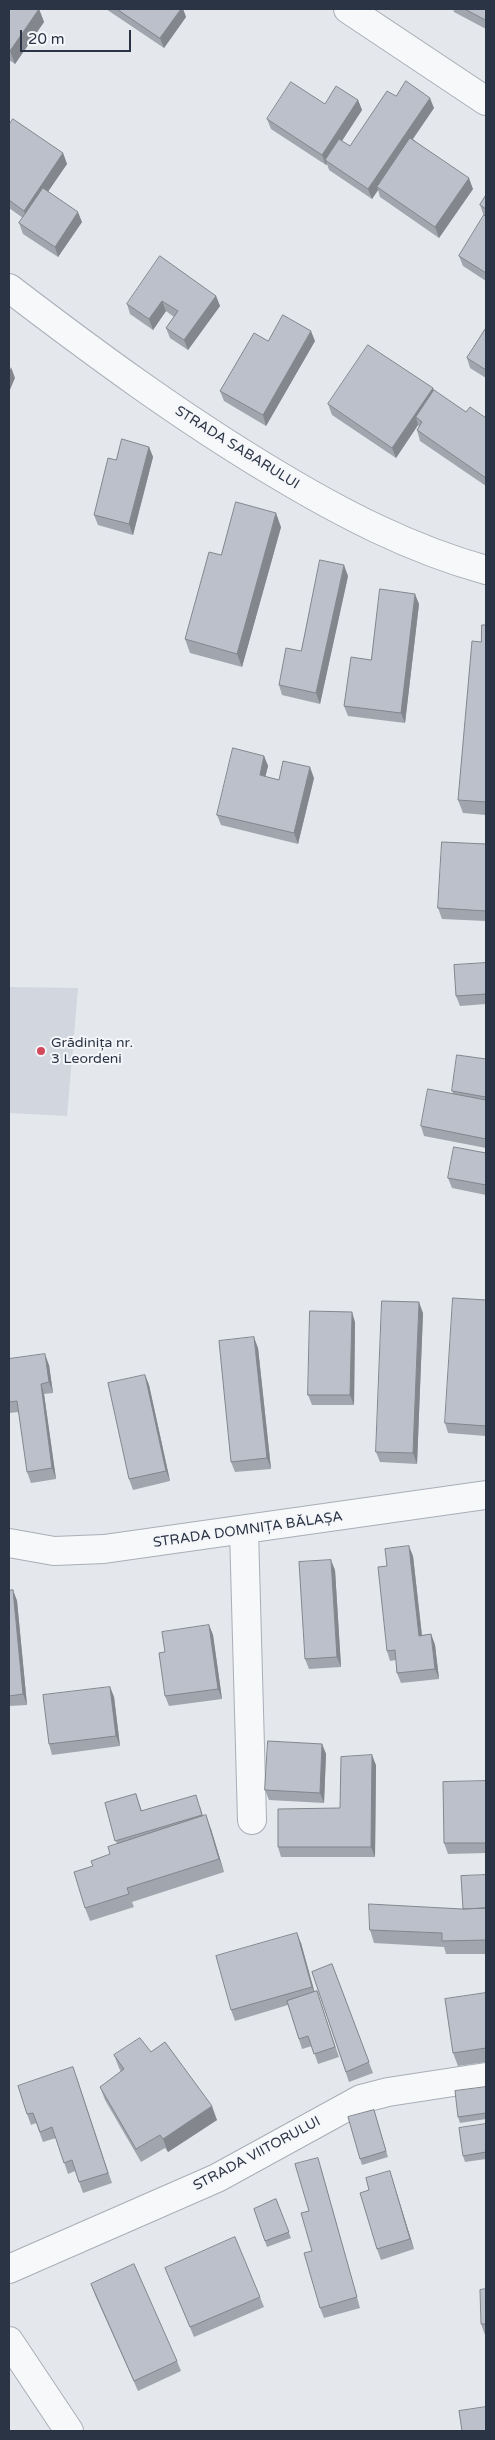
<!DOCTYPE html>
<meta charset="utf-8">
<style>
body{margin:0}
#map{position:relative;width:495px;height:2440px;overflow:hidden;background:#e4e7ec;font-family:"Varela Round",sans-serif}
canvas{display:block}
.frame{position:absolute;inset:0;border:10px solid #2b3445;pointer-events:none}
.scale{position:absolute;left:20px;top:30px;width:111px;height:22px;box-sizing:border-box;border:2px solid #2b3445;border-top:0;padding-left:6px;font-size:15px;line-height:18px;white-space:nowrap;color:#2b3445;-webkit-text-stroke:4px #f4f6f9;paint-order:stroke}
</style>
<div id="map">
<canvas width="495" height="2440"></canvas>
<div class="frame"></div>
<div class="scale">20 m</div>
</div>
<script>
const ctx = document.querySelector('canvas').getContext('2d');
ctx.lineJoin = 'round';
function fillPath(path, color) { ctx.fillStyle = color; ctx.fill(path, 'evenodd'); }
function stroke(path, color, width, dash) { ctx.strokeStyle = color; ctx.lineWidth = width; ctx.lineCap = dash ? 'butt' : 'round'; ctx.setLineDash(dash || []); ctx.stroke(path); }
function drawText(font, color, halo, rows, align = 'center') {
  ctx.font = font + ' "Varela Round",sans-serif'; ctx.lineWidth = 4; ctx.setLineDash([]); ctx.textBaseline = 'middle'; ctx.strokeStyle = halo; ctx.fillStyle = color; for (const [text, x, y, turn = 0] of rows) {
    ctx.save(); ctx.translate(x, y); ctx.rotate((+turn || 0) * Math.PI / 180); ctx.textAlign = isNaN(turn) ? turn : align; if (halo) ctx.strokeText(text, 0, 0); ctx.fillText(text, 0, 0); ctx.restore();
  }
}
fillPath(new Path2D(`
 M9 987 78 988 67 1116 9 1113Z`), '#d2d6de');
const minor = new Path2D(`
 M348 9 486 101
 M9 288C94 353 181 417 273 472 341 513 410 549 486 570
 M244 1530 252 1820
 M9 1543 54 1551 104 1549 486 1495
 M9 2269 217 2178 361 2099 388 2092 486 2077
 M9 2341 69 2431`);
stroke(minor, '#a9aeb7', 30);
stroke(minor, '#f7f8fa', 28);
fillPath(new Path2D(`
 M9 9H39L44 22 15 64 9 60Z
 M106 9H183L186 17 164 48Z
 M453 9H486V29L454 12Z
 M396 96 434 108 413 139 473 189 439 238 380 197 378 190 372 199 329 170 327 164 326 165 271 129 267 119 325 104 358 100 362 110 342 141 350 146Z
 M9 125 63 153 67 164 48 191 82 222 58 257 23 234 19 223 23 218 9 208Z
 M486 195V281L463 266 459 256 484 216 480 205Z
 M216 296 220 306 188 350 170 338 166 328 174 317 166 311 153 330 130 314 127 304Z
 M486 328V378L470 368 467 358Z
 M268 341H315L266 426 224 401 220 391Z
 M433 388 434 391 466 412 486 418V486L420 441 417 430 419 426 418 425 396 458 332 415 328 404Z
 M149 447 153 457 133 535 98 525 94 515 116 460Z
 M281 527 242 667 190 653 185 639 221 555Z
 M348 576 320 704 282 695 279 685 301 651Z
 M419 604 405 723 348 716 344 706 371 660Z
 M486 625V815L463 813 458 800 481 642Z
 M264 756 268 766 265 777 279 780 314 778 298 844 221 825 217 815Z
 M486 844V921L442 919 438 908Z
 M486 963V1004L460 1006 456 996Z
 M486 1059V1148L424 1136 421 1126 453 1093 452 1091Z
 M486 1153V1195L452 1188 448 1178Z
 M486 1300V1436L448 1433 445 1423Z
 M423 1313 417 1464 380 1462 376 1452Z
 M355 1322 354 1405H312L308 1395Z
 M258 1348 271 1469 235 1472 231 1462Z
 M9 1359 49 1365 53 1393 44 1394 56 1479 31 1483 27 1472 19 1412 9 1413Z
 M145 1375 149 1385 170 1481 133 1490 129 1479Z
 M413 1556 422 1635 431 1634 435 1645 439 1679 401 1683 397 1673 396 1660 390 1661 387 1651V1566Z
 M335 1570 341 1667 309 1669 305 1659Z
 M13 1590 17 1601 27 1705 9 1706V1591Z
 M209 1625 213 1635 222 1699 169 1706 165 1696V1652Z
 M110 1687 114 1697 120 1746 52 1755 49 1744Z
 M322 1744 326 1754 324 1803 269 1800 265 1790Z
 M376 1765 375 1857H281L278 1847 340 1808Z
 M486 1781V1853L448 1854 444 1843Z
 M136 1794 142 1811 200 1806 203 1816 211 1829 224 1872 132 1902 134 1907 90 1921 85 1908 93 1866 110 1854 117 1844 105 1803Z
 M486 1875V1954H446L444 1947 374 1943 370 1930 463 1909Z
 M301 1943 314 1991H317L339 2057 318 2064 312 2046 302 2049 288 2005 235 2021 231 2010Z
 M332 1964 373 2073 349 2082 312 1972Z
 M486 1993V2062L458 2066 453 2053Z
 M151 2052 217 2120 168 2152 165 2148 141 2162 105 2100 100 2087 121 2072 119 2068 114 2055Z
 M77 2078 112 2183 83 2193 75 2171 68 2174 56 2138 43 2142 36 2123 31 2125 27 2114Z
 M486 2087V2119L460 2123 458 2117Z
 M374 2110 388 2157 362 2165 360 2159Z
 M486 2124V2159L465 2162 463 2156Z
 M321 2168 360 2308 324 2318 320 2308 312 2251 309 2211Z
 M390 2171 414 2249 381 2260 377 2249 369 2190Z
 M276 2199 291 2238 267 2247 254 2209Z
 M165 2268 260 2297 264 2307 194 2337Z
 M91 2284 177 2361 181 2371 138 2391 95 2295Z
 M486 2289V2335H485L481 2324Z`), '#a1a5ae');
fillPath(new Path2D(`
 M39 9 44 22 15 64 10 51Z
 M181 9H183L186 17 164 48 160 38Z
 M430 98 434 108 379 188 377 187 378 190 372 199 368 189Z
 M358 100 362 110 328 162 325 160 327 164 326 165 322 155Z
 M63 153 67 164 28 221 24 211Z
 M469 178 473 189 439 238 435 227Z
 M78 212 82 222 58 257 55 247Z
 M216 296 220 306 188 350 184 340Z
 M162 301 166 311 153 330 149 319Z
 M311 331 315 341 266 426 263 415Z
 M11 367 15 378 9 392V373Z
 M433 388 436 398 416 417 418 425 396 458 392 448Z
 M149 447 153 457 133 535 129 524Z
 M276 513 281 527 242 667 237 654Z
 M344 565 348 576 320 704 316 693Z
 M415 594 419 604 405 723 401 713Z
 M264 756 268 766 263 786 260 775Z
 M310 767 314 778 298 844 294 833Z
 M419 1302 423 1313 417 1464 413 1453Z
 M352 1312 355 1322 354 1405 350 1395Z
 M254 1337 258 1348 271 1469 267 1458Z
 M45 1354 49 1365 53 1393 49 1382Z
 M145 1375 149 1385 170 1481 166 1471Z
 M41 1384 44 1394 56 1479 52 1468Z
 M409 1546 413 1556 423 1646 419 1636Z
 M331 1560 335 1570 341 1667 337 1657Z
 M13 1590 17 1601 27 1705 23 1694Z
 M209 1625 213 1635 222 1699 218 1689Z
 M431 1634 435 1645 439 1679 435 1669Z
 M110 1687 114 1697 120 1746 116 1736Z
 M322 1744 326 1754 324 1803 320 1793Z
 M372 1755 376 1765 375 1857 371 1847Z
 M206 1815 211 1829 224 1872 219 1859Z
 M297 1933 301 1943 316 1997 312 1987Z
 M212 2106 217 2120 168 2152 163 2139Z
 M390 2171 393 2181 414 2249 410 2239Z`), '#83868d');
const building = new Path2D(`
 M9 9H39L10 51 9 50Z
 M117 9H181L160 38Z
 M465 9H486V20Z
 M406 81 430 98 368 189 325 160 339 139 350 146 387 91 396 96Z
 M291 82 325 104 336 86 358 100 322 155 267 119Z
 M13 119 63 153 24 211 9 200V125Z
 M410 138 469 178 435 227 377 187Z
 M43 188 78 212 55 247 19 223Z
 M486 195V209L480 205Z
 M484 215 486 217V273L459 256Z
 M160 256 216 296 184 340 166 328 178 311 162 301 149 319 127 304Z
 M283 315 311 331 263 415 220 391 254 333 268 341Z
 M486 328V370L467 358Z
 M368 345 433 388 392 448 328 404Z
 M434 390 466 412 470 407 486 418V478L417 430 422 422 416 417Z
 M122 439 149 447 129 524 94 515 108 458 116 460Z
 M236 502 276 513 237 654 185 639 209 552 221 555Z
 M320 560 344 565 316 693 279 685 286 648 301 651Z
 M380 589 415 594 401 713 344 706 351 657 371 660Z
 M482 625H486V802L458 800 472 641 481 642Z
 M233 748 264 756 260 775 279 780 283 761 310 767 294 833 217 815Z
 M442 842 486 844V911L438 908Z
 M486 963V994L456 996 454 965Z
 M457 1055 486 1059V1097L452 1091Z
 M428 1089 486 1100V1139L421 1126Z
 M454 1147 486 1153V1185L448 1178Z
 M453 1298 486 1300V1426L445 1423Z
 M382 1301 419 1302 413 1453 376 1452Z
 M310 1311 352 1312 350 1395H308Z
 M254 1337 267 1458 231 1462 219 1341Z
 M45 1354 49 1382 41 1384 52 1468 27 1472 17 1401 9 1402V1359Z
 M145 1375 166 1471 129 1479 108 1383Z
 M409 1546 419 1636 431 1634 435 1669 397 1673 395 1650 387 1651 378 1567 387 1566 385 1549Z
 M331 1560 337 1657 305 1659 299 1562Z
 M13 1590 23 1694 9 1696V1591Z
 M209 1625 218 1689 165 1696 159 1653 165 1652 162 1632Z
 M110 1687 116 1736 49 1744 43 1695Z
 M268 1741 322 1744 320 1793 265 1790Z
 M372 1755 371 1847H278V1809L340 1808 341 1757Z
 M486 1781V1843H444L443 1782Z
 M136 1794 141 1811 196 1795 202 1815 115 1841 105 1803Z
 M206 1815 219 1859 127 1888 129 1894 85 1908 74 1872 93 1866 91 1861 110 1854 108 1847Z
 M486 1875V1908L463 1909 461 1876Z
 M369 1904 462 1909 486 1908V1940L442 1941V1933L370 1930Z
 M297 1933 312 1987 231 2010 216 1956Z
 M332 1964 369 2062 346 2072 312 1972Z
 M317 1991 335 2047 314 2054 308 2036 299 2039 287 2001Z
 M486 1993V2048L453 2053 445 1999Z
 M140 2038 151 2052 165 2042 212 2106 163 2139 160 2135 136 2149 100 2087 124 2069 114 2055Z
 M73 2067 108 2173 79 2182 72 2160 64 2163 52 2127 40 2132 33 2113 27 2114 18 2086Z
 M486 2087V2113L458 2117 455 2091Z
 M374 2110 386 2151 360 2159 348 2117Z
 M486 2124V2152L463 2156 459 2128Z
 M318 2158 357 2297 320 2308 304 2253 312 2251 301 2213 309 2211 295 2164Z
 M390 2171 410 2239 377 2249 360 2193 369 2190 366 2178Z
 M276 2199 289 2232 265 2241 254 2209Z
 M235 2237 260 2297 190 2327 165 2268Z
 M134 2264 177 2361 134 2381 91 2284Z
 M486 2289V2324H481L480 2290Z
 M486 2407V2431H462L459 2411Z`);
fillPath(building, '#bbc0ca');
stroke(building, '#83868d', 1);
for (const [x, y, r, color] of [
 [41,1051,5,"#d1495b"]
]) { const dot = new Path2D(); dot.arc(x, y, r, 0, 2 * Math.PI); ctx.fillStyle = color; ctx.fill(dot); stroke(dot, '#f4f6f9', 2); }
drawText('14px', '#2b3445', '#f4f6f9', [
 ["STRADA SABARULUI",237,448,32],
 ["STRADA DOMNIȚA BĂLAȘA",248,1530,-8],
 ["STRADA VIITORULUI",257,2154,-28]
]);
drawText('14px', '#2b3445', '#f4f6f9', [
 ["Grădinița nr.",51,1043],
 ["3 Leordeni",51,1059]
], 'left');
</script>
